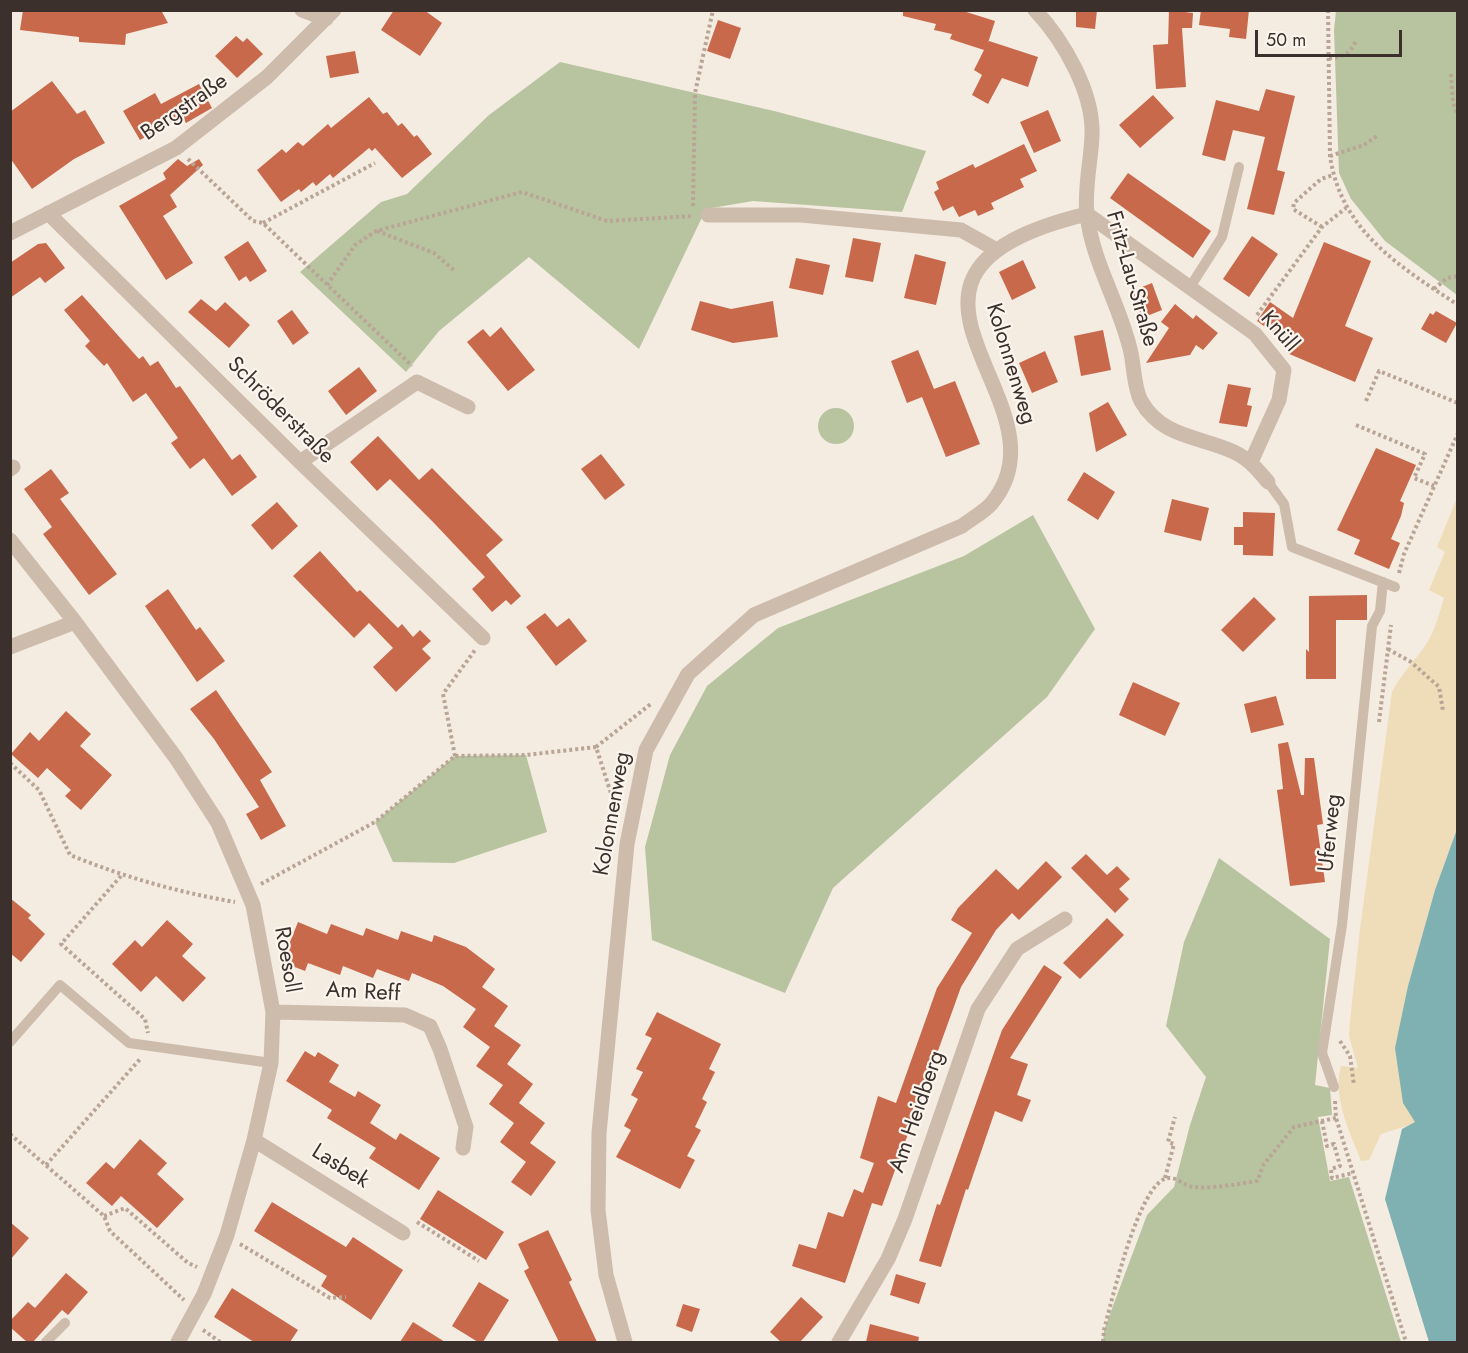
<!DOCTYPE html>
<meta charset="utf-8">
<style>
body{margin:0}
#map{position:relative;width:1468px;height:1353px;overflow:hidden;background:#f4ebe1;font-family:Jost,sans-serif}
canvas{display:block}
.frame{position:absolute;inset:0;border:12px solid #3b302b;pointer-events:none}
.scale{position:absolute;left:1255px;top:30px;width:147px;height:27px;box-sizing:border-box;border:3px solid #3b302b;border-top:0;padding-left:8px;font-size:18px;line-height:21px;white-space:nowrap;color:#3b302b;-webkit-text-stroke:4px #fbf5ee;paint-order:stroke}
</style>
<div id="map">
<canvas width="1468" height="1353"></canvas>
<div class="frame"></div>
<div class="scale">50 m</div>
</div>
<script>
const ctx = document.querySelector('canvas').getContext('2d');
ctx.lineJoin = 'round';
function fillPath(path, color) { ctx.fillStyle = color; ctx.fill(path, 'evenodd'); }
function stroke(path, color, width, dash) { ctx.strokeStyle = color; ctx.lineWidth = width; ctx.lineCap = dash ? 'butt' : 'round'; ctx.setLineDash(dash || []); ctx.stroke(path); }
function drawText(font, color, halo, rows, align = 'center') {
  ctx.font = font + ' Jost,sans-serif'; ctx.lineWidth = 4.5; ctx.setLineDash([]); ctx.textBaseline = 'middle'; ctx.strokeStyle = halo; ctx.fillStyle = color; for (const [text, x, y, turn = 0] of rows) {
    ctx.save(); ctx.translate(x, y); ctx.rotate((+turn || 0) * Math.PI / 180); ctx.textAlign = isNaN(turn) ? turn : align; if (halo) ctx.strokeText(text, 0, 0); ctx.fillText(text, 0, 0); ctx.restore();
  }
}
fillPath(new Path2D(`
 M1336 11H1457V295L1385 241 1351 199 1339 173 1334 30Z
 M560 62 774 111 926 151 902 212 753 201 706 209 639 349 529 257 439 331 406 372 300 272 381 202 407 194 489 115Z
 M818 426a18 18 0 1 1 36 0a18 18 0 1 1-36 0Z
 M1033 515 1095 629 1047 697 833 888 785 993 652 940 645 847 670 755 707 686 778 628 964 556Z
 M526 755 547 832 454 863 393 862 375 822 455 756Z
 M1219 858 1330 939 1315 1085 1330 1088 1332 1115 1318 1117 1330 1181 1349 1177 1401 1342H1103L1104 1330 1147 1215 1174 1187 1190 1125 1206 1077 1166 1026 1184 942Z`), '#b8c4a0');
fillPath(new Path2D(`
 M1457 498V829L1435 890 1408 986 1416 1123 1381 1134 1369 1160 1361 1161C1350 1132 1332 1097 1341 1066L1358 1068 1349 1036 1350 1021 1360 929 1392 692C1401 674 1414 662 1425 646 1435 632 1439 614 1444 598L1429 590 1445 552 1437 547Z`), '#efdcb8');
fillPath(new Path2D(`
 M1457 829V1342H1429L1385 1199 1402 1129 1415 1122 1403 1103 1395 1048 1408 986 1435 890Z`), '#7fb0b2');
fillPath(new Path2D(`
 M23 10H161L168 23 126 34 125 45 79 42V37L20 30Z
 M394 10H424L442 23 420 56 381 30Z
 M903 10H960L995 21 988 43 989 41 1038 57 1028 87 1002 78 988 104 972 95 982 75 974 70 984 50 950 39 952 34 934 30 936 24 903 16Z
 M1076 10H1097L1095 29 1076 27Z
 M1169 10 1193 13 1192 28H1182L1186 87 1156 89 1153 45 1168 44Z
 M1201 10H1249L1246 39 1229 37 1230 29 1199 25Z
 M718 20 741 28 730 59 707 51Z
 M236 36 243 42 247 38 263 54 237 78 215 56Z
 M355 51 359 73 330 78 326 56Z
 M52 81 77 114 85 110 105 143 74 159 32 189 10 158V112Z
 M199 84 212 108 186 123 182 116 140 140 123 111 155 93 161 104Z
 M1266 89 1295 96 1277 170 1285 172 1274 215 1247 209 1265 137 1233 130 1225 161 1202 155 1216 100 1259 111Z
 M1153 95 1174 118 1140 148 1119 125Z
 M369 97 383 114 387 112 398 126 402 123 414 137 417 135 432 154 402 178 375 148 372 151 369 148 333 178 330 174 316 186 313 182 301 192 299 189 281 202 257 170 282 149 286 153 298 142 303 146 328 124 331 128Z
 M1048 110 1061 141 1034 153 1020 122Z
 M1024 144 1037 171 1020 179 1024 187 991 203 994 209 978 216 975 210 959 217 953 206 943 211 934 192 939 189 936 182 973 164 975 168Z
 M178 159 187 166 199 159 203 165 170 195 177 207 163 216 193 263 166 280 119 206 166 179 163 173Z
 M1128 173 1211 231 1193 258 1110 198Z
 M1252 236 1278 254 1249 297 1223 279Z
 M853 238 881 243 873 282 845 277Z
 M248 241 267 271 250 282 246 276 239 281 224 257Z
 M1324 242 1371 261 1345 326 1373 338 1355 382 1287 353 1290 345 1257 321 1270 302 1293 318Z
 M46 243 65 268 45 283 40 277 10 298V263L38 244Z
 M915 254 946 262 936 305 904 298Z
 M796 258 830 265 823 295 789 288Z
 M1023 260 1036 288 1012 300 999 272Z
 M1152 283 1162 310 1142 318 1132 291Z
 M82 295 139 359 143 356 150 366 158 361 176 388 180 386 232 460 240 454 257 477 232 496 204 458 190 469 171 443 178 438 146 393 133 402 107 363 104 366 85 346 90 341 64 310Z
 M201 299 216 311 225 302 250 325 229 348 188 312Z
 M700 301 731 309 773 301 778 337 733 343 691 330Z
 M1175 304 1193 319 1196 315 1218 333 1203 350 1196 345 1190 355 1146 363 1169 328 1161 322Z
 M292 310 309 333 293 345 277 321Z
 M1436 311 1457 323 1446 343 1421 329 1430 313 1433 315Z
 M501 327 535 370 508 391 467 342 483 329 490 337Z
 M1103 330 1111 370 1081 376 1074 336Z
 M918 350 934 389 955 381 980 444 946 457 922 397 907 403 891 361Z
 M1045 351 1058 382 1032 393 1019 363Z
 M359 367 377 391 346 415 328 391Z
 M1228 384 1251 388 1247 405 1252 406 1247 427 1219 423Z
 M1108 402 1127 435 1096 452 1089 413Z
 M378 436 419 480 432 468 503 540 486 555 521 596 511 605 506 600 492 612 472 589 485 577 433 522 390 479 377 491 350 462Z
 M1376 448 1416 465 1400 501 1404 503 1401 516 1391 539 1400 543 1389 569 1354 554 1360 540 1337 530Z
 M601 454 625 485 605 500 581 469Z
 M51 469 69 493 60 499 117 574 89 595 43 534 52 527 24 489Z
 M1084 472 1115 492 1098 520 1067 500Z
 M1172 499 1209 508 1201 541 1164 532Z
 M277 502 298 526 272 550 251 525Z
 M1243 512 1275 513 1273 556 1243 555V545H1234V527H1243Z
 M320 551 357 592 360 590 398 628 402 624 413 637 420 630 431 641 422 649 431 658 396 692 373 667 393 648 369 623 354 638 293 576Z
 M168 589 196 630 200 627 225 661 197 682 145 606Z
 M1367 595V620H1336V679H1306V649L1309 652V596Z
 M1254 597 1276 619 1243 652 1221 630Z
 M545 613 557 627 569 618 587 641 556 666 526 627Z
 M1133 682 1180 703 1165 736 1119 715Z
 M216 690 272 772 260 780 286 826 261 840 246 814 259 807 214 739 190 709Z
 M1276 696 1284 725 1251 733 1244 704Z
 M66 711 91 734 80 746 112 775 81 810 65 796 71 790 47 768 38 778 11 754 30 732 39 741Z
 M1288 742 1301 795H1304L1305 758H1314L1323 824 1317 825 1325 882 1290 886 1277 790 1283 789 1278 744Z
 M1086 854 1107 875 1117 866 1130 879 1119 889 1129 899 1115 913 1071 868Z
 M1046 861 1062 877 1019 920 1012 913 996 930 961 987 882 1206 872 1203 845 1283 792 1266 799 1244 816 1249 828 1212 843 1217 854 1189 863 1193 874 1163 860 1158 878 1096 896 1103 937 988 972 933 951 920 958 908 996 869 1018 890Z
 M10 898 31 915 28 918 45 934 21 962 10 953Z
 M1107 918 1124 935 1080 979 1063 963Z
 M167 920 193 944 182 956 206 978 183 1002 156 976 141 992 112 964 135 940 142 947Z
 M298 922 327 934 331 924 363 936 366 928 398 940 401 931 432 942 434 935 466 947 495 969 482 987 508 1006 494 1026 521 1045 507 1064 533 1084 519 1103 545 1123 530 1143 556 1162 531 1196 511 1182 526 1162 500 1142 514 1123 489 1104 503 1085 476 1066 490 1047 463 1027 476 1009 443 986 412 973 409 981 377 969 373 978 343 966 340 975 308 963 305 971 282 962Z
 M1044 965 1062 977 1010 1058 1028 1064 1017 1095 1031 1100 1022 1122 995 1111 968 1190 966 1189 941 1267 919 1261 937 1204 940 1205 1002 1030Z
 M657 1012 721 1044 709 1069 715 1072 702 1099 707 1102 695 1127 701 1130 687 1156 695 1160 680 1189 616 1157 631 1130 624 1126 638 1099 631 1095 643 1072 636 1069 652 1038 645 1035Z
 M305 1051 315 1057 318 1052 339 1065 329 1082 355 1097 358 1091 381 1105 370 1123 396 1140 400 1133 440 1158 419 1190 369 1158 376 1148 327 1118 332 1110 286 1081Z
 M140 1139 167 1163 157 1174 184 1199 157 1228 121 1196 112 1206 86 1183 106 1162 114 1169Z
 M438 1190 504 1232 486 1260 420 1219Z
 M272 1202 346 1247 353 1237 403 1270 371 1320 321 1286 327 1276 254 1231Z
 M10 1222 29 1238 10 1260Z
 M548 1230 572 1280 569 1282 597 1342H559L524 1271 529 1268 518 1244Z
 M66 1273 88 1292 68 1315 62 1310 33 1342H27L10 1327V1321L28 1302 35 1308Z
 M896 1274 926 1283 919 1304 890 1295Z
 M479 1282 509 1300 483 1342H478L452 1326Z
 M232 1288 298 1330 290 1342H254L214 1317Z
 M801 1297 823 1317 800 1342H781L770 1332Z
 M683 1304 700 1309 692 1332 676 1326Z
 M413 1322 445 1342H400Z
 M870 1324 919 1337 918 1342H866Z`), '#c8694b');
stroke(new Path2D(`
 M1328 10 1330 156C1341 231 1399 266 1458 305
 M1329 58C1344 57 1349 54 1356 41
 M1451 74 1453 102 1458 116
 M1330 156 1364 145 1377 136
 M188 159 253 221 263 223 412 366
 M693 206 695 93 713 10
 M263 223 375 163
 M1322 227 1293 209 1294 203 1321 179 1333 175
 M377 231 434 253 455 271
 M327 285 355 245 376 231 522 192 607 221 693 216
 M1434 289 1447 278 1458 276
 M1257 315 1322 227 1346 208
 M1366 401 1379 371 1458 403
 M1356 425 1425 454 1414 478 1434 486
 M1399 573 1404 554 1458 433
 M1388 649 1411 662 1439 687 1443 711
 M1379 722 1391 625
 M596 747 652 703
 M455 756 443 694 475 650
 M10 763 39 790 70 855C124 877 177 892 235 902
 M121 876 61 944 145 1019 148 1033
 M261 884 375 822 455 756 526 755 596 747 616 809
 M1340 1041 1350 1056 1354 1085
 M1335 1101 1336 1118 1406 1342
 M1322 1121 1327 1146 1334 1144 1340 1166 1331 1169 1332 1178 1353 1173
 M10 1134 104 1216 110 1231 184 1300
 M46 1165 141 1058
 M1165 1178 1174 1144 1168 1142 1175 1117
 M104 1216 125 1208 188 1263 197 1267
 M417 1222 479 1261
 M240 1244 330 1298 346 1297
 M203 1330 220 1342
 M1103 1342 1104 1330C1111 1304 1139 1181 1168 1178 1177 1177 1185 1186 1193 1187 1213 1189 1237 1184 1257 1181L1264 1164 1294 1127 1336 1118`), '#b9a596', 4, [3, 3]);
stroke(new Path2D(`
 M1190 287 1222 237 1239 167
 M1268 482 1284 504 1292 547 1395 587
 M10 1042 60 985 129 1043 271 1063
 M1334 1087 1322 1053 1342 925 1372 626 1380 611 1383 582
 M46 1342 65 1323`), '#cdbbac', 10);
stroke(new Path2D(`
 M302 10 326 19
 M1035 10C1064 41 1094 93 1092 136 1091 161 1084 189 1087 214 1092 262 1121 306 1131 353 1134 367 1134 388 1141 401 1162 438 1200 436 1234 452 1249 459 1258 470 1268 482
 M48 213 300 462 483 638
 M1087 214 1255 334 1284 370 1279 400 1251 462
 M708 215H801L961 230 995 249
 M10 233 176 148 267 77 334 10
 M300 462 417 382 468 407
 M10 469 13 467
 M10 540 75 622
 M10 647 75 622 176 758 218 823 253 905 273 1012 271 1063 254 1140 227 1235 204 1294 178 1342
 M273 1012 405 1015 430 1026 440 1049 466 1127 463 1148
 M254 1140 403 1233
 M625 1342 606 1275 598 1210 599 1133 627 844 646 750 688 674 754 615 962 526C971 519 984 512 991 504 1078 402 833 275 1087 214
 M839 1342 888 1259 905 1219 978 1009 1017 949 1065 919`), '#cdbbac', 15);
drawText('22px', '#3b302b', '#fbf5ee', [
 ["Bergstraße",185,108,-35],
 ["Fritz-Lau-Straße",1131,279,74],
 ["Knüll",1279,332,49],
 ["Kolonnenweg",1010,364,73],
 ["Schröderstraße",280,411,45],
 ["Kolonnenweg",613,814,-80],
 ["Uferweg",1331,833,-84],
 ["Roesoll",286,960,80],
 ["Am Reff",363,993,3],
 ["Am Heidberg",918,1112,-71],
 ["Lasbek",340,1167,32]
]);
</script>
